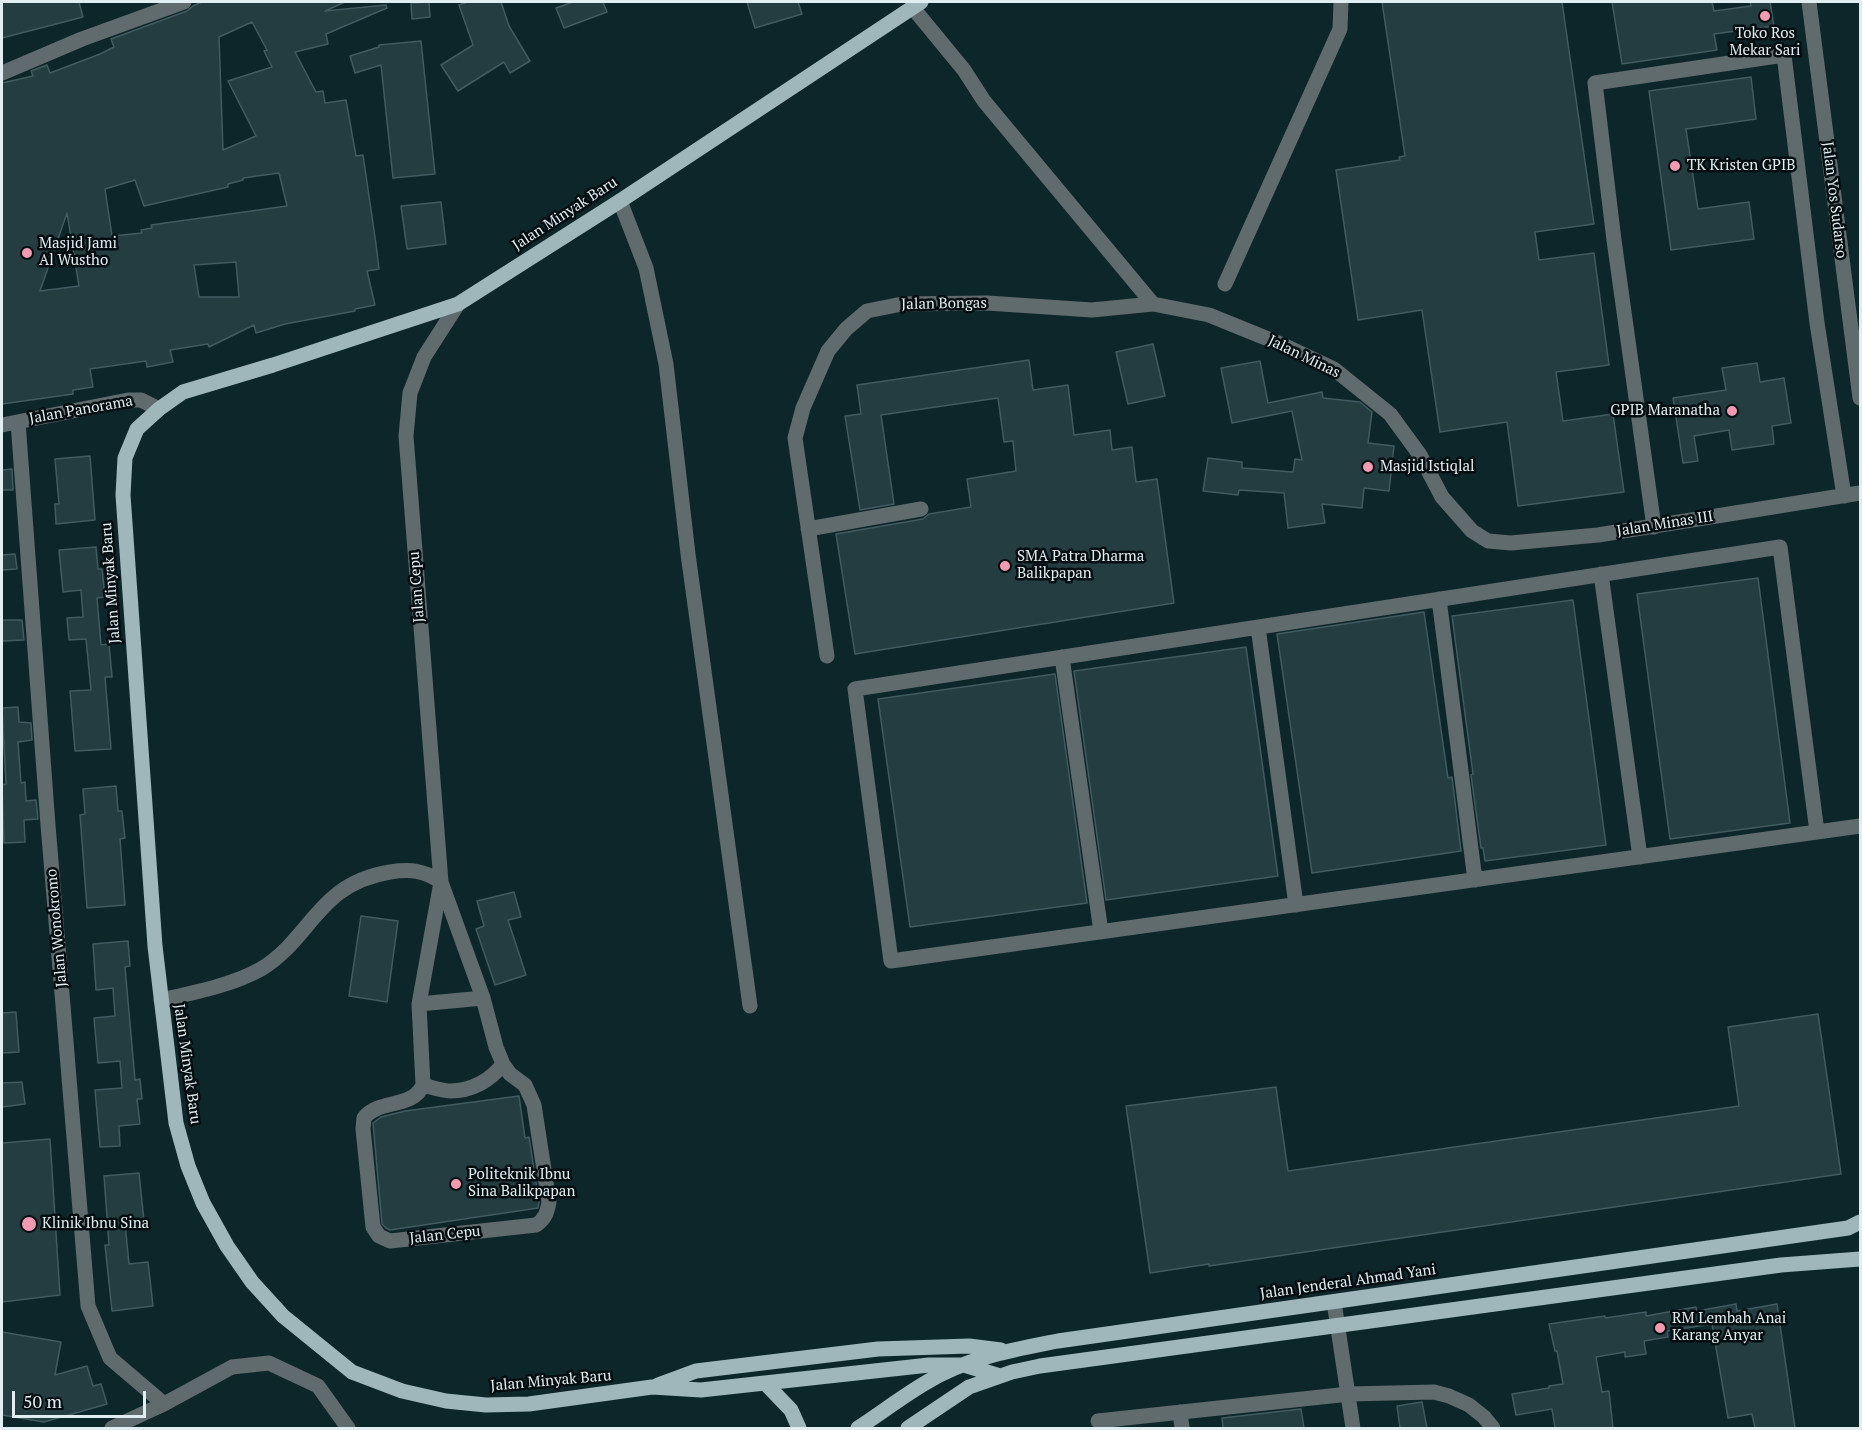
<!DOCTYPE html>
<style>
body{margin:0}
#map{position:relative;width:1862px;height:1430px;overflow:hidden;background:#0d262a;font-family:"PT Serif",serif}
canvas{display:block}
.frame{position:absolute;inset:0;border:3px solid #e0eef1;pointer-events:none}
.scale{position:absolute;left:12px;top:1391px;width:134px;height:27px;box-sizing:border-box;border:3px solid #e0eef1;border-top:0;padding-left:8px;font-size:18px;line-height:21px;white-space:nowrap;color:#e0eef1;-webkit-text-stroke:4px #040d0f;paint-order:stroke}
</style>
<div id="map">
<canvas width="1862" height="1430"></canvas>
<div class="frame"></div>
<div class="scale">50 m</div>
</div>
<script>
const context = document.querySelector('canvas').getContext('2d');
context.lineJoin = 'round';
function fillPath(path, color) { context.fillStyle = color; context.fill(path, 'evenodd'); }
function stroke(path, color, width, dash) { context.strokeStyle = color; context.lineWidth = width; context.lineCap = dash ? 'butt' : 'round'; context.setLineDash(dash || []); context.stroke(path); }
function drawText(font, color, halo, rows, align = 'center') {
  context.font = font + ' "PT Serif",serif'; context.lineWidth = 5; context.setLineDash([]); context.textBaseline = 'middle'; context.strokeStyle = halo; context.fillStyle = color; for (const [text, x, y, turn = 0] of rows) {
    context.save(); context.translate(x, y); context.rotate((+turn || 0) * Math.PI / 180); context.textAlign = isNaN(turn) ? turn : align; if (halo) context.strokeText(text, 0, 0); context.fillText(text, 0, 0); context.restore();
  }
}
const building = new Path2D(`
 M2,2H79L83,17L2,38Z
 M202,2H345L325,11L386,5L387,8L326,34L328,44L295,52L316,92L323,91L325,103L346,100L356,156L363,155L376,244L379,269L367,271L375,305L355,309V311L285,324L256,333L254,325L209,347L208,344L170,350L173,362L147,367L146,361L90,369L93,387L73,390V394L2,404V83L33,76L31,71L47,65L50,73L100,54L114,47L111,39L187,11L193,6ZM252,22L267,50L264,51L272,67L228,81L256,136L223,150L219,37ZM279,173L287,206L151,225L152,228L141,230L142,233L112,236L105,189L135,180L144,206L228,187V184L243,180V178ZM67,213L79,286L40,291ZM236,262L239,297H199L194,265Z
 M429,2L430,17L412,19L411,3Z
 M468,2H501L509,26L530,61L510,73L504,62L458,91L441,65L473,45L459,5Z
 M573,2H603L607,12L564,28L556,8Z
 M747,2H798L802,14L755,28Z
 M1382,2H1562L1594,224L1535,232L1539,260L1594,253L1609,365L1556,372L1563,421L1613,414L1624,492L1518,506L1507,422L1440,432L1422,310L1358,320L1336,170L1400,160L1399,157L1405,156Z
 M1612,2H1712L1714,11L1751,6L1750,2H1770L1774,26L1714,34L1717,50L1622,64Z
 M421,41L435,174L393,178L381,65L355,73L350,56L379,47V45Z
 M1751,77L1756,119L1686,129L1698,209L1749,202L1754,239L1671,250L1649,91Z
 M441,202L446,244L407,249L401,206Z
 M1153,344L1165,396L1128,404L1116,352Z
 M1029,360L1033,390L1068,385L1074,435L1110,430L1112,450L1132,447L1136,482L1157,479L1174,603L855,654L836,534L923,519L929,514L971,507L967,479L1016,471L1013,441L1004,442L998,398L881,415L894,504L860,510L845,416L861,414L857,385Z
 M1260,361L1268,403L1322,392L1323,398L1360,402L1372,412L1368,443L1394,446L1389,491L1364,488L1362,508L1322,504L1325,523L1288,528L1284,493L1239,490L1238,495L1203,491L1208,458L1242,462V468L1293,472L1295,459L1302,460L1292,411L1232,423L1221,368Z
 M1757,363L1760,382L1784,378L1791,423L1772,426L1774,444L1732,450L1729,430L1694,436L1698,461L1683,463L1673,398L1726,390L1722,368Z
 M90,456L95,520L56,524L55,504H59L55,459Z
 M12,469L13,490H2V470Z
 M96,547L98,569H102L105,597L97,598L101,645L109,644L112,677H105L111,749L75,751L70,691L91,690L86,639L69,640L67,618L83,617L81,590L63,592L59,550Z
 M15,554L17,569L2,570V555Z
 M1758,578L1790,823L1670,839L1637,594Z
 M1573,600L1606,845L1485,861L1483,848H1481L1471,775L1473,774L1452,616Z
 M1424,612L1448,778L1452,777L1461,851L1312,873L1277,634Z
 M2,620H22L24,640L2,641Z
 M1246,647L1278,876L1106,900L1074,671Z
 M1055,674L1087,903L910,927L878,699Z
 M18,707L19,722L31,723L32,740L18,742L21,783L25,782L26,801L36,800L38,819L24,820L25,842L4,843L2,785L6,784L2,708Z
 M116,786L118,811H122L125,838L120,839L125,905L87,908L80,815L85,814L83,789Z
 M514,892L521,917L508,920L526,975L495,985L476,929L484,926L477,901Z
 M361,916L398,921L387,1002L349,996Z
 M128,941L130,966L125,967L135,1080L140,1079L142,1099H137L140,1124L119,1126L120,1146L100,1147L95,1090L122,1088L120,1061L98,1063L94,1018L115,1016L113,988L96,990L93,944Z
 M16,1012L19,1052L2,1053V1013Z
 M1818,1014L1841,1174L1209,1266V1264L1150,1273L1126,1106L1276,1087L1288,1171L1739,1106L1728,1027Z
 M22,1082L25,1104L2,1107V1083Z
 M519,1096L525,1138L529,1137L539,1202L538,1208L390,1230L386,1228L382,1224L373,1123L381,1117L405,1111Z
 M50,1139L60,1295L2,1302V1143Z
 M139,1173L144,1221L125,1223L129,1264L148,1262L153,1306L112,1311L105,1245H109L104,1176Z
 M1736,1304L1737,1311L1777,1304L1795,1428H1755L1752,1414L1728,1418L1712,1324L1667,1331L1668,1337L1644,1341L1646,1354L1625,1357V1352L1596,1357L1602,1392L1609,1391L1613,1428H1555L1552,1409L1516,1415L1512,1394L1549,1388V1386L1563,1384L1557,1351H1555L1549,1324L1605,1316V1318L1646,1312V1316L1696,1307L1697,1311Z
 M2,1332L61,1342L55,1375L87,1366L93,1386L101,1384L107,1404L44,1422L2,1415Z
 M1422,1402L1427,1428H1400L1397,1406Z
 M1301,1409L1304,1428H1223L1222,1418Z`);
const minor = new Path2D(`
 M1809,2L1860,398
 M913,8L964,70L984,101L1153,304
 M2,73L82,39L184,2
 M620,201L646,268L666,364L688,554L750,1006
 M1225,284L1340,29L1341,2
 M18,422L48,825L88,1306L110,1358L164,1404
 M2,425L128,400H141L159,409
 M1654,527L1614,240L1595,83L1784,55L1817,323L1844,496
 M808,529L921,509
 M1601,574L1640,857
 M1439,599L1475,880
 M1258,627L1296,905
 M827,656L795,438L803,408L828,351L846,329L867,311L902,304L987,303L1092,310L1153,304L1209,315L1283,345L1334,369L1390,414L1420,455L1442,497L1472,531L1488,541L1511,543L1598,535L1860,493
 M1062,657L1101,932
 M1817,832L1780,547L855,689L891,961L1817,832L1860,826
 M441,882L419,1004L423,1085C413,1109 378,1099 364,1118L363,1129L373,1227L379,1236L390,1241L536,1225C545,1219 547,1213 549,1202L534,1105L525,1085L510,1074L503,1064L496,1047L483,998L441,882L406,436L410,393L424,357L458,304
 M161,1000C192,993 233,985 261,969C313,937 317,884 390,872C410,869 424,870 441,882
 M419,1004L483,998
 M423,1085C431,1087 442,1091 450,1091C472,1091 491,1080 503,1064
 M1334,1302L1353,1428
 M1180,1412L1182,1428
 M1098,1421L1349,1394L1434,1392L1449,1396L1469,1405L1484,1417L1493,1428
 M112,1428L164,1404L232,1367L269,1363L318,1386L348,1428`);
const major = new Path2D(`
 M921,2L620,201L458,304L273,365L183,392L159,409L137,429L125,458L123,495L155,946L176,1123L188,1166L203,1203L227,1246L252,1282L283,1316L352,1372L402,1391L446,1401L486,1405L529,1404L652,1387L701,1390L929,1365H964L1000,1376
 M766,1384L791,1410L799,1428
 M658,1385L696,1371L878,1349L969,1346L1001,1350
 M858,1428C881,1413 903,1396 927,1382C966,1358 1013,1350 1058,1341L1848,1228L1860,1222
 M908,1428L969,1387L1012,1372L1040,1366L1781,1265L1860,1259`);
const markers = [
 [1765,16,6,"#f19ab2"],
 [1675,166,6,"#f19ab2"],
 [27,253,6,"#f19ab2"],
 [1732,411,6,"#f19ab2"],
 [1368,467,6,"#f19ab2"],
 [1005,566,6,"#f19ab2"],
 [456,1184,6,"#f19ab2"],
 [29,1224,8,"#f19ab2"],
 [1660,1328,6,"#f19ab2"]
];
const poiNames = [
 ["Toko Ros",1765,34,"center"],
 ["Mekar Sari",1765,51,"center"],
 ["TK Kristen GPIB",1687,166],
 ["Masjid Jami",39,244],
 ["Al Wustho",39,261],
 ["GPIB Maranatha",1720,411,"right"],
 ["Masjid Istiqlal",1380,467],
 ["SMA Patra Dharma",1017,557],
 ["Balikpapan",1017,574],
 ["Politeknik Ibnu",468,1175],
 ["Sina Balikpapan",468,1192],
 ["Klinik Ibnu Sina",42,1224],
 ["RM Lembah Anai",1672,1319],
 ["Karang Anyar",1672,1336]
];
const streetNames = [
 ["Jalan Yos Sudarso",1834,200,83],
 ["Jalan Minyak Baru",565,214,-33],
 ["Jalan Bongas",944,304,-1],
 ["Jalan Minas",1304,357,26],
 ["Jalan Panorama",81,410,-10],
 ["Jalan Minas III",1665,524,-9],
 ["Jalan Minyak Baru",111,583,-94],
 ["Jalan Cepu",417,587,-94],
 ["Jalan Wonokromo",57,928,-95],
 ["Jalan Minyak Baru",187,1064,82],
 ["Jalan Cepu",445,1235,-6],
 ["Jalan Jenderal Ahmad Yani",1348,1282,-8],
 ["Jalan Minyak Baru",551,1381,-5]
];
fillPath(building, '#243d41');
stroke(building, '#425b60', 1.5);
stroke(minor, '#606b6d', 15);
stroke(major, '#9fb6bb', 15);
for (const [x, y, r, color] of markers) { const dot = new Path2D(); dot.arc(x, y, r, 0, 2 * Math.PI); context.fillStyle = color; context.fill(dot); stroke(dot, '#040d0f', 2); }
drawText('15px', '#e0eef1', '#040d0f', poiNames, 'left');
drawText('15px', '#e0eef1', '#040d0f', streetNames);
</script>
